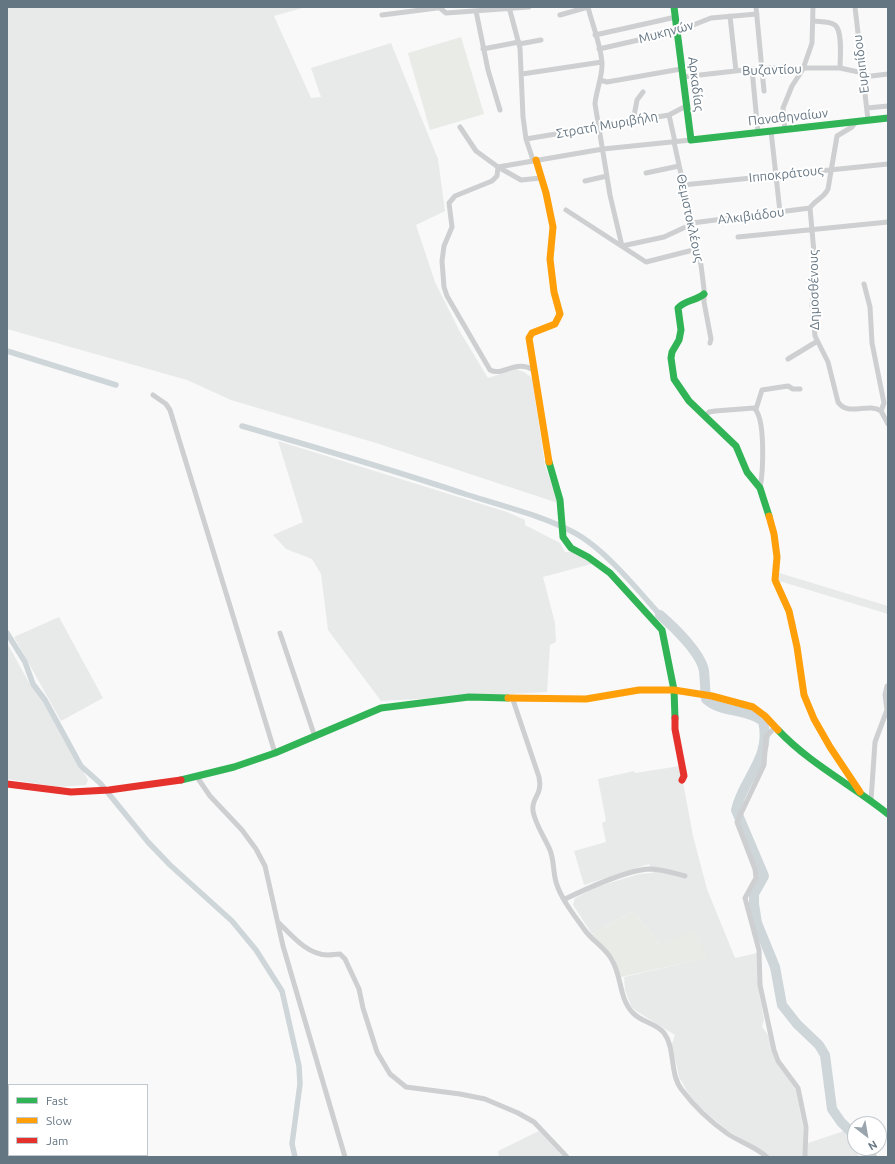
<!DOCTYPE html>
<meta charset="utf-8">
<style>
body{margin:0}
#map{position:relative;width:895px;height:1164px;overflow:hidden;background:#f9f9f9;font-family:Ubuntu,sans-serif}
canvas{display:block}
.frame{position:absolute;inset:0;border:8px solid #657683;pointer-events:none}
.legend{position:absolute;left:8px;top:1084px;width:140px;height:72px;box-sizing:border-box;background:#fff;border:1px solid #c1c8cd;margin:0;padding:5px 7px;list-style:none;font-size:12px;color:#657683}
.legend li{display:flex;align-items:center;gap:8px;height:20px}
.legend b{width:20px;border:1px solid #c1c8cd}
.north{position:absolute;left:847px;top:1116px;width:40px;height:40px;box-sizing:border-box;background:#fff;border:1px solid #c1c8cd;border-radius:50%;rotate:149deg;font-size:11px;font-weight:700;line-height:16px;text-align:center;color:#657683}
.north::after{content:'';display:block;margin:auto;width:14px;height:18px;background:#99a4ac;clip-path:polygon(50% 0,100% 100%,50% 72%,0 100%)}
</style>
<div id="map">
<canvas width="895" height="1164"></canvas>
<div class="frame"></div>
<ul class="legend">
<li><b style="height:5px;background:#30b455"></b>Fast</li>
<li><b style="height:5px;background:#ff9f0a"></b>Slow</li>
<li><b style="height:5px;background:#e5322d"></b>Jam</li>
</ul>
<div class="north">N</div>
</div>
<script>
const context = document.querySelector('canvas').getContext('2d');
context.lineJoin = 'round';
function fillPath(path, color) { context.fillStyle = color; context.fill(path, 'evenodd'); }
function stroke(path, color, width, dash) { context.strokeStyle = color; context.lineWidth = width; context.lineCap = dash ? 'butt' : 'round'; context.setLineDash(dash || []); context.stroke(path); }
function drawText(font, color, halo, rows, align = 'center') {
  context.font = font + ' Ubuntu,sans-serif'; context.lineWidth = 4; context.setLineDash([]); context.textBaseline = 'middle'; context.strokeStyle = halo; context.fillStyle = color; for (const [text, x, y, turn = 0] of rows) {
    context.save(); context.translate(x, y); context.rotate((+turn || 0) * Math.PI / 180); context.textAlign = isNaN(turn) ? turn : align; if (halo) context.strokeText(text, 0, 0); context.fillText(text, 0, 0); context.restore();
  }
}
const built = new Path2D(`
 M7,7H306L274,16L311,98L321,97L311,68L391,43L438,159L445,211L416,225L435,282L459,330L488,378L516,369L524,372L532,378L545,465L558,503L376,443L231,400L187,380L7,329Z
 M278,441L507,512L525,520V525L560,543L565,552H574L595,563L543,577L555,623L556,642L550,645L547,692L381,701L328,630L321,574L312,559L286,549L273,535L303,522Z
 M776,572L888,606V614L776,580Z
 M59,617L103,698L61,721L14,637Z
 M7,643L31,686L35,688L44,700L88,780L86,785L58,787L7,779Z
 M680,766L693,836L707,889L735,958L757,953L758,985L764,1020L762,1027L768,1035L775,1060L796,1090L803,1128V1157H771L727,1130L703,1110L690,1096L679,1077L672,1044L675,1035L636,1011L631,1006L625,990L624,977L707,958L660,944L633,911L592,934L573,905L575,898L596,887L639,874L653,873L649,864L584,885L574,851L606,842L602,823L606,821L598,779L634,771L635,773Z
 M539,1131L563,1157H499L498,1151Z
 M844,1131L854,1144L859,1157H807L808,1143Z`);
const green = new Path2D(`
 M461,37L484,114L430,130L408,53Z
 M633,911L660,944L695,930L708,958L621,977L614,957L592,934Z`);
const canal = new Path2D(`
 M7,351L116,385
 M242,426C318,448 393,470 468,495C503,506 540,515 573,532C604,548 637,589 660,615
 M7,633L25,662L33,684L45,700L81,766L100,783L148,842L170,865L232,921L256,950L282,991L299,1066L300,1084L292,1144L295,1157`);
const river = new Path2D(`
 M660,615C674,627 701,653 704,671C705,681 705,690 706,699C721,713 746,708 763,721C772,758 743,778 736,810L764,876L754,894V904L757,923L775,967L782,1005L797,1024L819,1045L825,1055L832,1109L841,1122L855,1136
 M866,1148L872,1157`);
const street = new Path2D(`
 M509,7L520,48L523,117L526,139L533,160
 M756,7L764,91
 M855,7L868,120
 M476,11L488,70L500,110
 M382,15L437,8H440L446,13L529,7
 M560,15L588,7C592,24 602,48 602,65C602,78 596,91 595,104L610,195L622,246L664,237L692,224
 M730,16L736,71
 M813,21C820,22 829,21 835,25C843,32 840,58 840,68
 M595,35L676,17
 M519,44L541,40
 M483,49L519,42
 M599,49L678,31L711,18L757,14
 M752,69L758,133
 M522,74L602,62
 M682,77L762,68H840L863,73
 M863,77L888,74
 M600,80L607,82L681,69
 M867,108L888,106
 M669,115L675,142
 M633,121L637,100L643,92
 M856,122L852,127L837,136L828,189C824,198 815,200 810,208L816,275L812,304L815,336L828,362L838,402C848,417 868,402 881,411
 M460,127L476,151L498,167L521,180L541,178
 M785,130L783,108L792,86L803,69L812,43L813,7
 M771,131L780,212
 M526,139L669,115L686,106
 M674,142L701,265L704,289V302L711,339L710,343
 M646,173L679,166
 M585,181L607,176
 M683,185L888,164
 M566,210L646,262L697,249
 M692,223L810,208
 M738,237L888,222
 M864,284L870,307L872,343L884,403L881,411
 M788,359L816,342
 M535,371C515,358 504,377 490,370L447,296L444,287L442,261L444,246L452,227L449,203L455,196L492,181L497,176L498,167L603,149L691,140
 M153,395L166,404L170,410L275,753
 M756,409L762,390L788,386L793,389H800
 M881,411L888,424
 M705,416L709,412L715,411L754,408C766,418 763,473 760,488
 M280,633L315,737
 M512,697L539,777C543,796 531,797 533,811C535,824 545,838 550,850C554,860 553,871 556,882C561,899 574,915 584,929C592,941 605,947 612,960C622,977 619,999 633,1013C641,1022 656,1023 664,1033C676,1049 669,1074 682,1090C694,1106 711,1122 728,1134C740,1142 756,1147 767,1157
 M775,727L766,737L764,765L737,822L755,869L756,878L745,898L759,950L760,985L774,1050L778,1061L798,1088L806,1127L805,1157
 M197,777L210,796L242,830L256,849L265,866L283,946L345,1157
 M871,800L875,742L887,710L885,695L887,686
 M565,899C586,889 626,870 649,869C662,869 673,873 685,876
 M279,923C292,936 308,955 328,955C332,955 336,954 340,954L345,959L359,989L363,1008L377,1052L390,1074L406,1087L460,1094L485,1099L518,1113L534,1122L567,1157`);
const fast = new Path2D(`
 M674,7L691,140L888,118
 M704,294C696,301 685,300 678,308L681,330L679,340L672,352L671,358L674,379L689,401L736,446L747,472L760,488L769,516
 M549,462L560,500L563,537L571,548L588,557L610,573L662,630L674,690L675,718
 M778,730C810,764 852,785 888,814
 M181,780L234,767L275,753L381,708L469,697L508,698`);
const slow = new Path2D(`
 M536,160L546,193L553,227L550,259L554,292L560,314L555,324L532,333L529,338L549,462
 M769,516L774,534L777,557L775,580L789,611L797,647L804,695L814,719L830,747L860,792
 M508,698L586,699L639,690H674L712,696L753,707L765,716L778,730`);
const jam = new Path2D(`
 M675,718V729L684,776L682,780
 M7,784L71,792L109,790L181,780`);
const streetNames = [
 ["Μυκηνών",666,32,-15],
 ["Ευριπίδου",861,64,-97],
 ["Βυζαντίου",772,70,-2],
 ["Αρκαδίας",696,84,83],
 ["Παναθηναίων",788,117,-6],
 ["Στρατή Μυριβήλη",607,125,-10],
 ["Ιπποκράτους",786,174,-6],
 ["Αλκιβιάδου",751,216,-7],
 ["Θεμιστοκλέους",690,218,78],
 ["Δημοσθένους",814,290,-91]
];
fillPath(built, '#e8e9e9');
fillPath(green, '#e8ebe6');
stroke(canal, '#ced6d9', 5.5);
stroke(river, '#ced6d9', 10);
stroke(street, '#cecfd0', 5);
stroke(fast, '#30b455', 7);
stroke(slow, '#ff9f0a', 7);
stroke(jam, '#e5322d', 7);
drawText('13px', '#657683', '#fff', streetNames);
</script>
